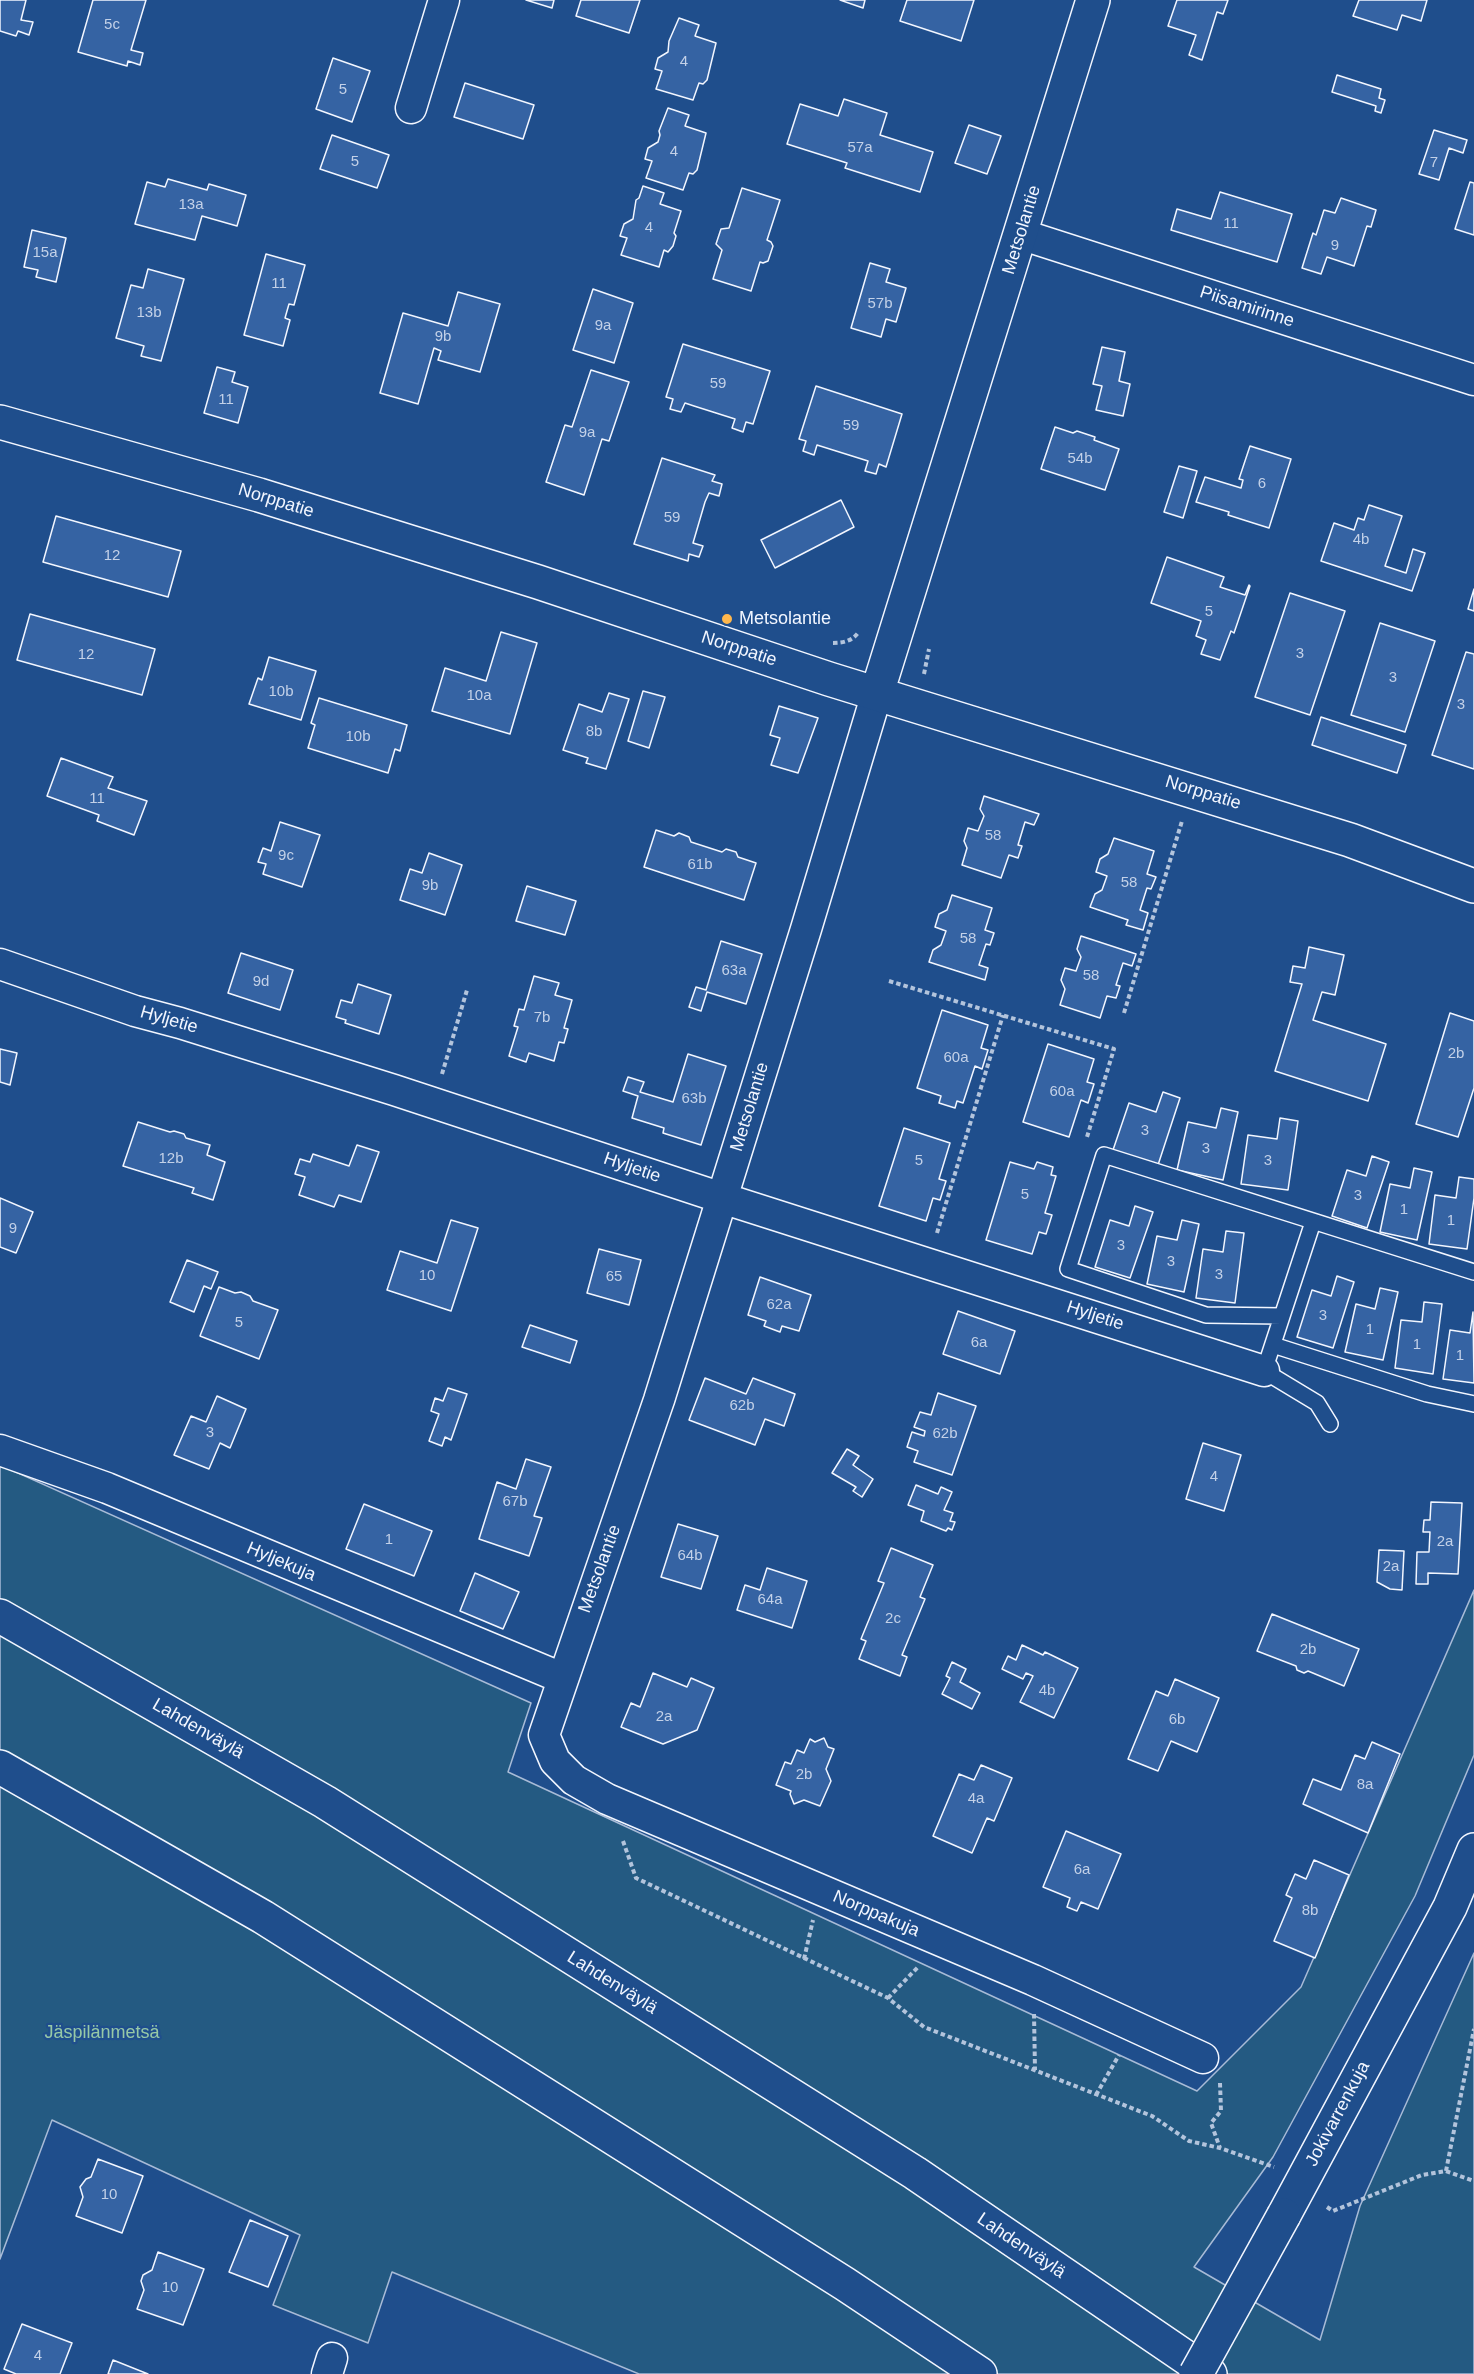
<!DOCTYPE html>
<meta charset="utf-8">
<style>
body{margin:0}
canvas{display:block;background:#1f4e8c}
</style>
<canvas width="1474" height="2374"></canvas>
<script>
const context = document.querySelector('canvas').getContext('2d');
context.lineJoin = 'round';
function fillPath(path, color) { context.fillStyle = color; context.fill(path, 'evenodd'); }
function stroke(path, color, width, dash) { context.strokeStyle = color; context.lineWidth = width; context.lineCap = dash ? 'butt' : 'round'; context.setLineDash(dash || []); context.stroke(path); }
function drawText(font, color, halo, rows, align = 'center') {
  context.font = font + ' Helvetica,sans-serif'; context.lineWidth = 4.5; context.setLineDash([]); context.textBaseline = 'middle'; context.strokeStyle = halo; context.fillStyle = color; for (const [text, x, y, turn = 0] of rows) {
    context.save(); context.translate(x, y); context.rotate((+turn || 0) * Math.PI / 180); context.textAlign = isNaN(turn) ? turn : align; if (halo) context.strokeText(text, 0, 0); context.fillText(text, 0, 0); context.restore();
  }
}
const green = new Path2D(`
 M0,1465L531,1703L508,1772L1197,2091L1301,1987L1474,1590V1755L1415,1896L1273,2157L1194,2267L1320,2340L1360,2206L1474,1953V2374H639L392,2272L368,2343L273,2305L300,2235L52,2120L0,2259Z`);
const building = new Path2D(`
 M0,0H26L21,20L33,22L29,35L18,31L16,36L0,31Z
 M93,0H146L131,50L143,53L140,65L128,61L127,66L78,52Z
 M526,0H554L552,8Z
 M581,0H640L629,33L576,16Z
 M840,0H865L863,8Z
 M907,0H974L961,41L900,21Z
 M1177,0H1228L1223,14L1217,12L1202,60L1189,55L1196,35L1168,26Z
 M1359,0H1427L1421,21L1402,15L1397,30L1353,16Z
 M679,18L699,25L695,36L716,43L707,80L703,84L699,83L693,100L656,89L662,71L655,69L658,58L668,52L669,41Z
 M333,58L370,71L352,122L316,109Z
 M1337,75L1381,89L1379,98L1385,100L1381,113L1375,111L1376,106L1332,92Z
 M465,83L534,105L523,139L454,117Z
 M844,99L887,113L880,135L933,152L920,192L845,168L847,163L787,144L800,104L838,116Z
 M668,108L689,115L685,126L706,133L697,170L693,174L689,173L683,190L646,178L652,161L645,159L648,148L658,142L660,135L659,131Z
 M969,125L1001,136L987,174L955,163Z
 M1434,130L1467,140L1463,153L1449,148L1439,180L1419,174Z
 M332,135L389,155L377,188L320,169Z
 M168,179L207,190L209,184L246,195L237,226L202,216L195,240L135,224L147,182L165,187Z
 M1470,182L1474,183V235L1455,229Z
 M643,186L664,193L660,204L681,211L674,233L676,236L673,246L668,252L664,250L659,267L621,255L627,238L620,236L624,224L633,219L636,200L639,198Z
 M742,188L780,200L767,240L771,242L773,246L768,261L763,263L760,262L751,291L713,279L722,250L716,244L721,229L729,228Z
 M1220,192L1292,214L1277,262L1171,230L1177,209L1211,219Z
 M1341,198L1376,210L1371,227L1367,226L1354,266L1327,257L1321,274L1302,268L1313,233L1316,235L1324,210L1335,213Z
 M32,230L66,238L56,282L36,277L38,270L24,267Z
 M266,254L305,265L294,305L289,304L285,318L290,320L283,346L244,335Z
 M870,263L890,269L886,282L906,288L896,322L886,319L881,337L851,328Z
 M148,269L184,279L161,361L141,356L144,346L116,338L131,285L143,288Z
 M593,289L633,303L614,363L573,350Z
 M458,292L500,304L480,372L438,360L441,351L434,348L418,404L380,393L403,313L448,326Z
 M683,344L770,371L753,424L746,422L743,432L732,428L735,419L694,406L685,403L681,412L670,409L673,399L666,397Z
 M1102,347L1125,352L1119,381L1130,384L1123,416L1096,410L1102,386L1093,384Z
 M217,367L235,372L232,382L248,387L238,423L204,413Z
 M591,370L629,382L609,441L602,439L584,495L546,482L565,425L572,427Z
 M816,386L902,414L886,467L879,464L876,474L865,471L868,461L817,445L814,455L803,451L806,441L799,439Z
 M1055,427L1073,433L1077,431L1095,437L1094,440L1119,449L1105,490L1041,469Z
 M1250,446L1291,459L1269,528L1228,515L1229,512L1196,502L1205,477L1241,488L1243,480L1239,479Z
 M662,458L715,475L712,481L722,484L719,496L709,493L705,502L693,543L703,546L699,557L689,554L688,561L634,544Z
 M1179,466L1197,471L1183,518L1164,512Z
 M841,500L854,527L775,568L761,540Z
 M1369,505L1402,516L1385,566L1406,573L1413,549L1425,553L1412,591L1321,561L1334,523L1354,530L1358,518L1364,520Z
 M56,516L181,551L168,597L43,562Z
 M1167,557L1224,577L1220,587L1245,595L1249,585L1250,586L1234,633L1231,631L1220,660L1201,654L1206,640L1196,636L1201,621L1151,603Z
 M1474,589V611L1468,609Z
 M1290,593L1345,611L1310,715L1255,697Z
 M30,614L155,649L142,695L17,660Z
 M1380,623L1435,641L1405,732L1351,715Z
 M501,632L537,643L510,734L432,711L445,668L486,681Z
 M1466,652L1474,654V769L1432,755Z
 M269,657L316,671L301,720L249,704L258,678L262,680Z
 M643,691L665,697L649,748L628,741Z
 M609,693L629,699L606,769L586,763L588,758L563,750L579,704L602,712Z
 M319,698L407,725L400,751L395,749L388,773L308,748L315,725L311,723Z
 M779,706L818,718L798,773L771,765L780,738L770,735Z
 M1321,717L1406,745L1397,773L1312,745Z
 M61,758L113,777L108,788L147,801L134,835L97,821L99,815L47,796Z
 M984,796L1039,814L1034,825L1025,822L1018,845L1022,846L1018,858L1009,855L1001,878L962,865L967,848L964,841L968,828L978,831L984,816L980,809Z
 M280,822L320,835L302,887L263,874L266,864L258,862L263,848L271,851Z
 M656,830L674,836L679,833L689,837L691,842L722,852L726,849L736,852L738,857L756,863L744,900L644,867Z
 M1114,838L1154,851L1147,874L1156,877L1151,889L1147,888L1140,910L1148,913L1143,930L1126,925L1128,920L1090,907L1095,894L1102,890L1107,876L1096,872L1100,859L1108,854Z
 M429,853L462,865L445,915L400,900L410,869L422,873Z
 M527,886L576,901L565,935L516,921Z
 M952,895L992,908L985,930L994,933L990,945L986,944L979,965L988,968L985,980L929,962L933,950L941,945L946,931L935,927L939,914L947,910Z
 M1081,936L1136,954L1132,966L1123,963L1116,985L1120,986L1116,998L1107,996L1100,1018L1060,1005L1065,989L1061,980L1065,968L1076,971L1081,957L1077,949Z
 M721,941L762,954L746,1004L707,992L701,1011L689,1007L696,987L706,990Z
 M1309,947L1344,955L1335,995L1322,992L1313,1020L1386,1044L1368,1101L1275,1071L1302,984L1290,982L1293,966L1305,968Z
 M241,953L293,970L280,1010L228,993Z
 M534,976L559,983L555,995L572,1000L564,1028L568,1029L564,1043L559,1042L554,1061L529,1053L526,1062L509,1056L518,1027L514,1026L519,1009L524,1010Z
 M358,984L391,995L379,1034L345,1023L346,1020L336,1017L341,1000L352,1003Z
 M942,1010L988,1025L981,1048L988,1050L982,1069L975,1066L963,1103L957,1101L955,1108L939,1103L941,1096L917,1088Z
 M1450,1013L1474,1021V1088L1458,1137L1416,1124Z
 M1048,1044L1094,1059L1087,1082L1094,1084L1088,1103L1081,1100L1069,1137L1023,1122Z
 M0,1049L17,1053L10,1085L0,1082Z
 M688,1054L726,1066L701,1145L663,1133L664,1128L632,1118L638,1096L623,1091L628,1077L644,1082L640,1092L673,1102Z
 M1163,1092L1180,1098L1158,1165L1113,1150L1129,1103L1156,1112Z
 M1221,1108L1238,1112L1223,1180L1177,1170L1188,1122L1216,1128Z
 M1280,1118L1298,1121L1288,1190L1241,1184L1248,1135L1277,1139Z
 M138,1122L170,1132L174,1131L184,1134L186,1138L210,1145L207,1155L225,1162L213,1200L192,1193L194,1188L123,1166Z
 M904,1128L950,1143L939,1179L946,1181L940,1200L933,1198L926,1221L879,1206Z
 M357,1145L379,1152L361,1202L339,1195L334,1207L299,1195L305,1177L295,1174L300,1159L310,1162L313,1154L349,1166Z
 M1372,1156L1389,1162L1367,1228L1332,1216L1347,1170L1366,1176Z
 M1010,1162L1034,1169L1037,1162L1053,1167L1051,1175L1056,1176L1045,1213L1052,1215L1046,1234L1039,1232L1032,1254L986,1240Z
 M1414,1168L1432,1172L1417,1240L1380,1232L1390,1184L1410,1188Z
 M1459,1177L1474,1179V1198L1467,1249L1429,1244L1435,1195L1456,1198Z
 M0,1198L33,1212L16,1253L0,1247Z
 M1135,1206L1153,1212L1130,1278L1095,1267L1110,1220L1129,1226Z
 M451,1220L478,1228L451,1311L387,1290L400,1251L437,1263Z
 M1182,1220L1199,1224L1184,1292L1147,1284L1157,1236L1177,1240Z
 M1226,1231L1244,1233L1235,1303L1196,1298L1203,1249L1223,1252Z
 M599,1249L641,1260L629,1305L587,1293Z
 M187,1260L218,1272L211,1289L204,1286L194,1312L170,1302Z
 M1337,1276L1354,1282L1333,1348L1297,1337L1312,1290L1331,1296Z
 M760,1277L811,1295L799,1331L782,1326L780,1332L764,1326L766,1321L748,1315Z
 M219,1287L235,1293L241,1292L250,1296L253,1301L278,1310L259,1359L200,1336Z
 M1380,1288L1398,1292L1383,1360L1345,1352L1356,1304L1375,1309Z
 M1424,1302L1442,1304L1433,1374L1395,1368L1401,1320L1422,1322Z
 M958,1311L1015,1331L1000,1374L943,1354Z
 M1473,1312L1474,1383L1443,1379L1450,1330L1470,1333Z
 M530,1325L577,1341L570,1363L522,1347Z
 M705,1378L746,1394L753,1378L795,1394L784,1426L765,1419L755,1445L689,1420Z
 M448,1388L467,1394L451,1440L445,1437L442,1446L429,1441L439,1414L431,1411L435,1398L443,1401Z
 M938,1393L976,1406L952,1475L914,1462L918,1451L907,1447L912,1432L924,1436L925,1431L914,1427L920,1412L931,1415Z
 M217,1396L246,1409L230,1448L220,1443L209,1469L174,1455L191,1416L206,1422Z
 M1203,1443L1241,1455L1224,1511L1186,1499Z
 M847,1449L859,1456L853,1465L873,1479L862,1497L853,1491L856,1487L832,1473Z
 M526,1459L551,1467L534,1516L542,1518L529,1556L479,1539L497,1482L516,1489Z
 M916,1485L938,1494L941,1487L952,1492L944,1510L953,1513L950,1521L955,1522L952,1530L948,1528L946,1531L921,1521L924,1511L908,1505Z
 M1431,1502L1462,1503L1458,1574L1428,1573V1584H1416L1417,1552H1429L1430,1532H1423L1424,1520H1430Z
 M364,1504L432,1531L414,1576L346,1549Z
 M678,1524L718,1536L701,1589L661,1577Z
 M891,1548L933,1565L920,1597L925,1599L902,1655L907,1657L900,1676L859,1659L866,1641L861,1639L884,1583L878,1581Z
 M1379,1550L1404,1551L1402,1590L1390,1589L1377,1582Z
 M767,1568L807,1581L792,1628L737,1610L745,1585L760,1590Z
 M475,1573L519,1592L503,1629L460,1611Z
 M1272,1614L1359,1649L1344,1686L1308,1671L1304,1673L1297,1670L1296,1666L1257,1651Z
 M1022,1645L1043,1655L1045,1652L1078,1668L1054,1718L1020,1702L1033,1676L1026,1673L1023,1679L1002,1669L1008,1656L1016,1660Z
 M952,1662L966,1669L960,1682L980,1693L972,1709L942,1694L950,1678L946,1676Z
 M653,1673L687,1687L691,1678L714,1688L697,1730L663,1744L621,1727L631,1703L640,1707Z
 M1175,1679L1219,1698L1197,1752L1171,1741L1158,1771L1128,1759L1156,1691L1168,1696Z
 M824,1738L828,1747L834,1749L826,1769L831,1781L820,1806L804,1800L794,1804L790,1794L791,1791L776,1785L785,1762L791,1764L797,1750L804,1753L810,1739L815,1742Z
 M1372,1742L1400,1754L1368,1833L1303,1804L1313,1779L1341,1790L1355,1755L1365,1759Z
 M981,1765L1012,1778L994,1821L987,1818L972,1853L933,1836L959,1774L974,1780Z
 M1066,1831L1121,1854L1098,1909L1081,1902L1077,1911L1067,1907L1070,1898L1043,1887Z
 M1314,1860L1349,1875L1315,1958L1274,1941L1292,1898L1286,1895L1295,1874L1306,1879Z
 M98,2159L143,2176L122,2233L76,2216L83,2197L80,2187L86,2179L91,2177Z
 M250,2220L288,2236L268,2287L229,2272Z
 M158,2252L204,2269L183,2325L137,2309L144,2290L141,2281L143,2275L152,2270Z
 M22,2324L72,2343L60,2374H16L4,2369Z
 M113,2360L148,2374H108Z`);
const path = new Path2D(`
 M833,643C843,643 852,641 858,633
 M924,674L929,649
 M889,981L1114,1049L1087,1137
 M1124,1013L1182,821
 M442,1074L467,990
 M937,1233L1003,1015
 M623,1841L636,1878L888,1998L924,2027L1152,2116L1189,2141L1220,2148L1274,2167
 M804,1959L813,1920
 M888,1998L919,1966
 M1034,2014L1035,2070
 M1220,2083L1221,2111L1211,2123L1220,2148
 M1096,2095L1119,2055
 M1446,2171L1474,2029
 M1446,2171L1474,2181
 M1327,2207L1333,2211L1422,2175L1446,2171`);
const lane = new Path2D(`
 M1313,1222L1264,1371L1317,1403L1330,1424
 M1282,1316L1206,1315L1068,1269L1104,1155L1474,1272
 M1273,1345L1427,1394L1474,1404`);
const street = new Path2D(`
 M411,108L444,0
 M1020,234L1474,380
 M877,693L806,929L659,1400L544,1735L555,1761L574,1780L607,1799L1033,1980L1203,2058
 M0,964L135,1011L180,1023L394,1090L722,1198L1264,1371
 M0,1450L107,1488L562,1678
 M327,2374L332,2358`);
const secondary = new Path2D(`
 M0,422L259,495L538,582L829,679L1350,840L1474,886
 M877,693L1093,0
 M1284,2215L1450,1907L1474,1850`);
const highway = new Path2D(`
 M0,1616L325,1802L915,2173L1210,2374
 M0,1767L263,1917L845,2284L980,2374`);
const secondaryBridge = new Path2D(`
 M1196,2374L1284,2215`);
const markers = [
 [727,619,6,"#ffb74d"]
];
const numberNames = [
 ["5c",112,25],
 ["4",684,62],
 ["5",343,90],
 ["57a",860,148],
 ["4",674,152],
 ["5",355,162],
 ["7",1434,163],
 ["13a",191,205],
 ["11",1231,224],
 ["4",649,228],
 ["9",1335,246],
 ["15a",45,253],
 ["11",279,284],
 ["57b",880,304],
 ["13b",149,313],
 ["9a",603,326],
 ["9b",443,337],
 ["59",718,384],
 ["11",226,400],
 ["59",851,426],
 ["9a",587,433],
 ["54b",1080,459],
 ["6",1262,484],
 ["59",672,518],
 ["4b",1361,540],
 ["12",112,556],
 ["5",1209,612],
 ["3",1300,654],
 ["12",86,655],
 ["3",1393,678],
 ["10b",281,692],
 ["10a",479,696],
 ["3",1461,705],
 ["8b",594,732],
 ["10b",358,737],
 ["11",97,799],
 ["58",993,836],
 ["9c",286,856],
 ["61b",700,865],
 ["58",1129,883],
 ["9b",430,886],
 ["58",968,939],
 ["63a",734,971],
 ["58",1091,976],
 ["9d",261,982],
 ["7b",542,1018],
 ["2b",1456,1054],
 ["60a",956,1058],
 ["60a",1062,1092],
 ["63b",694,1099],
 ["3",1145,1131],
 ["3",1206,1149],
 ["12b",171,1159],
 ["5",919,1161],
 ["3",1268,1161],
 ["5",1025,1195],
 ["3",1358,1196],
 ["1",1404,1210],
 ["1",1451,1221],
 ["9",13,1229],
 ["3",1121,1246],
 ["3",1171,1262],
 ["3",1219,1275],
 ["10",427,1276],
 ["65",614,1277],
 ["62a",779,1305],
 ["3",1323,1316],
 ["5",239,1323],
 ["1",1370,1330],
 ["6a",979,1343],
 ["1",1417,1345],
 ["1",1460,1356],
 ["62b",742,1406],
 ["3",210,1433],
 ["62b",945,1434],
 ["4",1214,1477],
 ["67b",515,1502],
 ["1",389,1540],
 ["2a",1445,1542],
 ["64b",690,1556],
 ["2a",1391,1567],
 ["64a",770,1600],
 ["2c",893,1619],
 ["2b",1308,1650],
 ["4b",1047,1691],
 ["2a",664,1717],
 ["6b",1177,1720],
 ["2b",804,1775],
 ["8a",1365,1785],
 ["4a",976,1799],
 ["6a",1082,1870],
 ["8b",1310,1911],
 ["10",109,2195],
 ["10",170,2288],
 ["4",38,2356]
];
const streetNames = [
 ["Metsolantie",1022,230,-73],
 ["Piisamirinne",1247,307,18],
 ["Norppatie",276,501,17],
 ["Norppatie",739,649,18],
 ["Norppatie",1203,793,17],
 ["Hyljetie",169,1020,16],
 ["Metsolantie",750,1107,-73],
 ["Hyljetie",632,1168,19],
 ["Hyljetie",1095,1316,18],
 ["Hyljekuja",281,1562,23],
 ["Metsolantie",600,1569,-70],
 ["Lahdenväylä",198,1729,30],
 ["Norppakuja",876,1914,23],
 ["Lahdenväylä",612,1983,32],
 ["Jokivarrenkuja",1338,2114,-62],
 ["Lahdenväylä",1021,2246,34]
];
const poiNames = [
 ["Metsolantie",739,619]
];
const parkNames = [
 ["Jäspilänmetsä",102,2033]
];
fillPath(green, '#245a82');
stroke(green, '#a8bbd7', 1.5);
fillPath(building, '#3563a3');
stroke(building, '#f2f6ff', 1.5);
stroke(lane, '#f2f6ff', 18);
stroke(street, '#f2f6ff', 33);
stroke(secondary, '#f2f6ff', 36);
stroke(highway, '#f2f6ff', 36);
stroke(path, '#b3c4dc', 4, [4.5, 3]);
stroke(lane, '#1f4e8c', 15);
stroke(street, '#1f4e8c', 30);
stroke(secondary, '#1f4e8c', 33);
stroke(highway, '#1f4e8c', 33);
stroke(secondaryBridge, '#f2f6ff', 36, []);
stroke(secondaryBridge, '#1f4e8c', 33);
for (const [x, y, r, color] of markers) { const dot = new Path2D(); dot.arc(x, y, r, 0, 2 * Math.PI); context.fillStyle = color; context.fill(dot); stroke(dot, '#1f4e8c', 2); }
drawText('15px', '#c3d1e8', null, numberNames);
drawText('18px', '#f2f6ff', '#1f4e8c', streetNames);
drawText('18px', '#f2f6ff', '#1f4e8c', poiNames, 'left');
drawText('18px', '#97c8a6', '#1f4e8c', parkNames);
</script>
